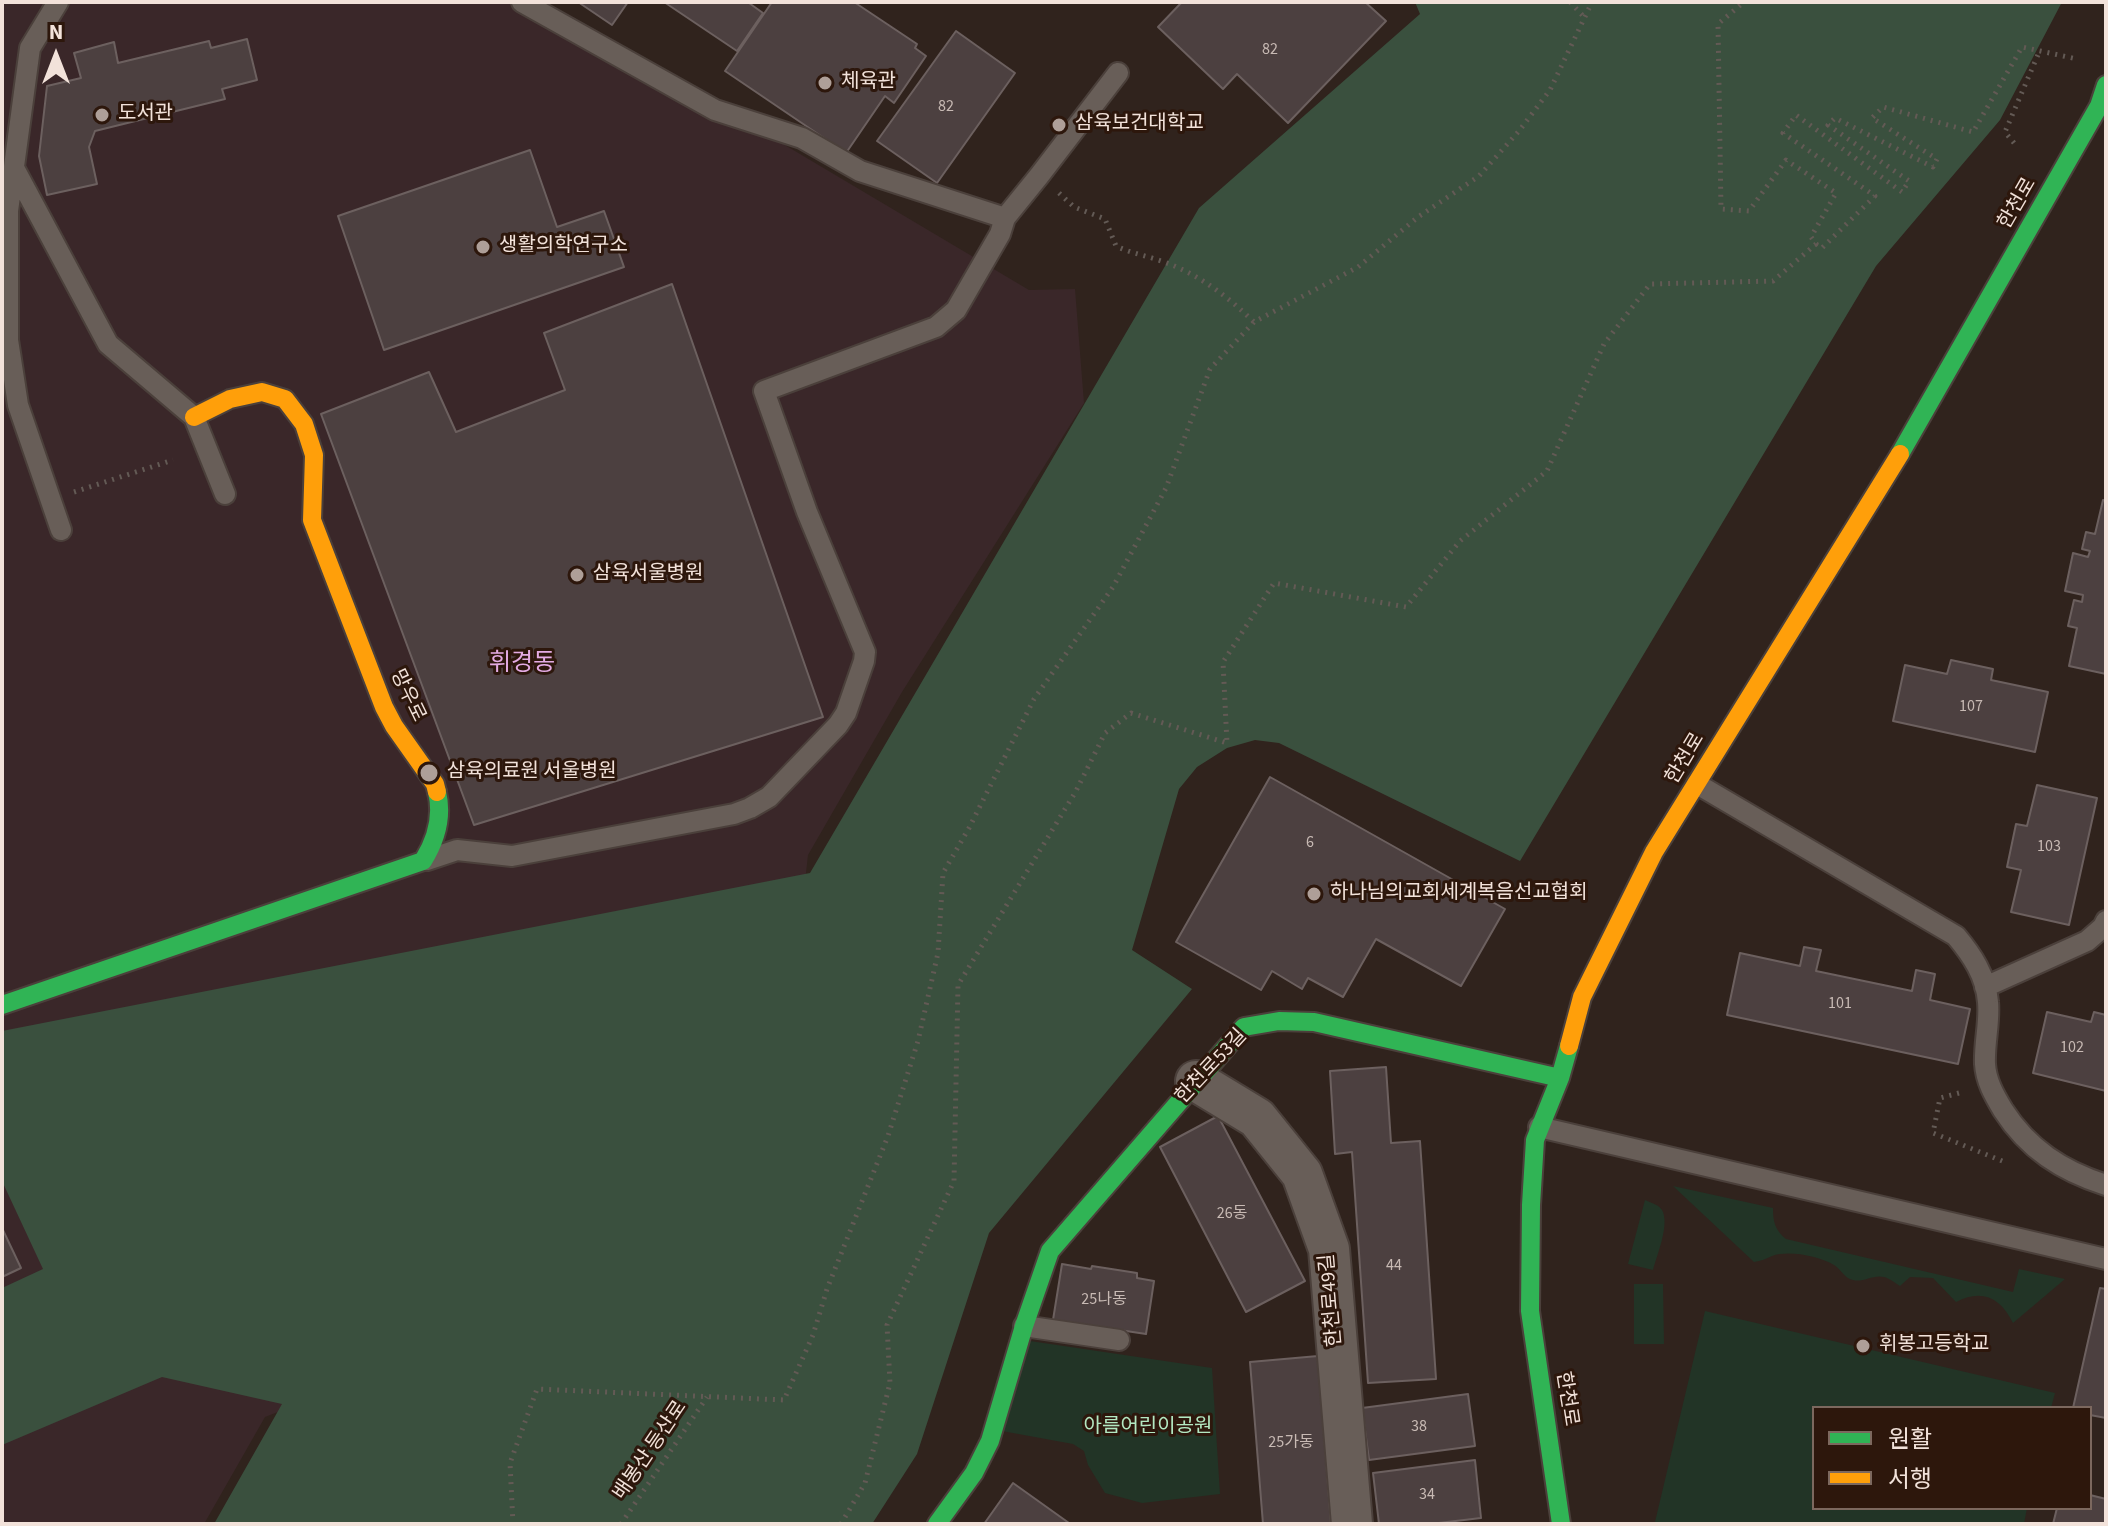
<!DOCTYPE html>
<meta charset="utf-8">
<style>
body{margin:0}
#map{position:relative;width:2108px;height:1526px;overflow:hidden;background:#30231d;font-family:"Source Sans 3","Noto Sans KR",sans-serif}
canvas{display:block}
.frame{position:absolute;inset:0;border:4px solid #f2e2da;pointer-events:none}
.legend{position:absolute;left:1812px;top:1406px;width:280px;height:104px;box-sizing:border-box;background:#2d170c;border:2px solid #7c685e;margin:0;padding:10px 14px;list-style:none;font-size:24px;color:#f2e2da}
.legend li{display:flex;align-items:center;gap:16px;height:40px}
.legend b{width:40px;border:2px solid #7c685e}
.north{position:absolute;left:16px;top:16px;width:80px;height:80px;-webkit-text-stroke:6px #2d170c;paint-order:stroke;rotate:0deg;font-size:22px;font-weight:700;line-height:32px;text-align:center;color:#f2e2da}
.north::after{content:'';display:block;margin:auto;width:28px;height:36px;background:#f2e2da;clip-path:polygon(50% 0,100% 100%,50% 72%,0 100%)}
</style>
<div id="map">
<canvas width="2108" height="1526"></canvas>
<div class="frame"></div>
<ul class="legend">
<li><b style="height:10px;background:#30b455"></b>원활</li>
<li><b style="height:10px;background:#ff9f0a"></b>서행</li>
</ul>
<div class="north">N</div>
</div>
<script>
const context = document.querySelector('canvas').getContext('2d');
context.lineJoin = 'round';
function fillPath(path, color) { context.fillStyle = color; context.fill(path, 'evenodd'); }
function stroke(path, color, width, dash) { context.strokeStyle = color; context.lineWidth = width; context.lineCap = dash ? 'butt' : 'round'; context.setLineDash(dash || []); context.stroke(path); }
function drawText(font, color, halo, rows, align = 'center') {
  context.font = font + ' "Source Sans 3","Noto Sans KR",sans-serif'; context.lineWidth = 6; context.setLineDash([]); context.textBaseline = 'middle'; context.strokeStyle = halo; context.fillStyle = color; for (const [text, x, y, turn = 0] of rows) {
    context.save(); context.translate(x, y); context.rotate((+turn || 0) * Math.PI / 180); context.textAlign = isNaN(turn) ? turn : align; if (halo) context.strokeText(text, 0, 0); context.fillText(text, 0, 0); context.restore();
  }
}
const medical = new Path2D(`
 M2,2H544L1029,290L1075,289L1084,403L902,692L808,855L767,1220L265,1417L204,1524H2Z`);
const green = new Path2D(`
 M1673,1186L1773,1208C1773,1222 1775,1230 1786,1239L2013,1292L2019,1269L2065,1279L2013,1323C2001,1298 1982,1288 1956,1302L1933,1278L1910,1277L1900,1286C1895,1283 1889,1278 1884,1277C1873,1274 1863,1283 1853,1280C1844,1278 1841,1269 1834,1265C1819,1256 1788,1250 1772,1256C1766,1259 1761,1261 1754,1262Z
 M1645,1200C1651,1203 1658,1204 1662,1210C1670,1224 1657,1255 1653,1270L1628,1264Z
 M1634,1284H1663L1664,1344H1634Z
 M1705,1311L2055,1393L2051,1408H1814V1508H2027L2024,1524H1664L1655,1522Z
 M1030,1341L1212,1368L1220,1494L1142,1503L1105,1493L1088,1465L1084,1451L1073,1444L1002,1431Z`);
const forest = new Path2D(`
 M1415,2H2062L2000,120L1876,266L1520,861L1279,743L1255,740L1227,748L1197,767L1179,789L1132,950L1192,989L989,1233L917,1454L872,1524H214L282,1404L162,1377L2,1445V1288L43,1269L2,1181V1031L810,873L1199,208L1420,14Z`);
const building = new Path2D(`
 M578,2H628L612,25Z
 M664,2H750L749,3L763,13L737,51Z
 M772,2H854L917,44L915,48L926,56L894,103L885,96L846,153L725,71Z
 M1182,2H1365L1386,21L1288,123L1237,74L1223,89L1158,27Z
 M956,31L1015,73L937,183L877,141Z
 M247,39L257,80L222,89L225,99L95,131L89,147L97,184L47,195L39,156L47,86L81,78L74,53L114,42L118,63L209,41L211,48Z
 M530,150L557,227L604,211L624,267L384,350L338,216Z
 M672,284L823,717L474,825L321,414L429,372L456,432L565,390L544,333Z
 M2103,500L2106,501V674L2069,666L2077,628L2068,626L2074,600L2082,602L2083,595L2065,591L2073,553L2088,557L2090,551L2082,549L2086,532L2095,534Z
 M1951,660L1993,669L1991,680L2048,692L2035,752L1893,721L1905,665L1947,674Z
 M1270,777L1505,909L1461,986L1376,939L1343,997L1308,978L1302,989L1272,971L1261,990L1176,942Z
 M2037,785L2097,798L2069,925L2011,912L2021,870L2007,867L2016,824L2027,826Z
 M1804,947L1821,950L1816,971L1912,991L1916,970L1935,974L1930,1000L1970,1009L1958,1064L1727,1015L1740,953L1800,966Z
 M2047,1012L2091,1022L2094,1012L2106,1015V1091L2033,1073Z
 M1386,1067L1391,1143L1420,1141L1436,1379L1368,1383L1352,1152L1335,1154L1330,1071Z
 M1218,1116L1305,1281L1246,1312L1160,1147Z
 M2,1228L21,1268L2,1277Z
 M1062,1264L1091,1269L1092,1266L1137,1273V1278L1154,1281L1146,1334L1053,1320Z
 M2100,1288L2106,1289V1418L2090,1415V1408H2073Z
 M1318,1356L1331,1524H1263L1250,1362Z
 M1468,1394L1475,1446L1369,1460L1362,1408Z
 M1475,1460L1481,1518L1430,1524H1379L1373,1473Z
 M1013,1483L1069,1523L1068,1524H984Z
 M2090,1495L2106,1499V1524H2053L2057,1508H2090Z`);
const path = new Path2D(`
 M1570,2L1584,17
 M2014,143L2005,132L2040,50
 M1059,193L1074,207L1105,219L1116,246C1130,253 1144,255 1158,260C1196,272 1226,295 1254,322
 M1816,244L1822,248L1875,196L1783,133L1796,115L1902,192L1909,181L1828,125L1835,118L1933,167L1937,159L1872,118L1883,107L1973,132L2022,47L2077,59
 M74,492L173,460
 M1959,1093L1940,1098L1933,1133L2007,1163
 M513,1524L510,1463L537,1389L784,1400L813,1335L827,1289L888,1136L918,1041L938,953L943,873L969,828L1034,699L1113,587L1166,488L1210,369L1254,322L1358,267L1418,217L1479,176L1519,131L1550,90L1592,2
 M621,1524L707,1397
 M841,1524L865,1483L890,1383L887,1325L954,1181L958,985L1076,791L1105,733L1131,713L1227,743L1223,662L1274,583L1406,607L1460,541L1547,471L1604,344L1650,284L1773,281L1816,244L1811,237L1836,193L1786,160L1749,211L1721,209L1718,24L1744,2`);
const lane = new Path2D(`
 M58,2L30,48L8,211V340L18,405L61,530
 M522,2L715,110L802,138L860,171L1005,218L1039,176L1118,73
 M14,168L108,344L194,417L225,494
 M1697,784L1956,936C1972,955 1986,976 1988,1002C1990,1022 1984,1043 1985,1064C1986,1081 1994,1095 2003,1110C2028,1149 2062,1171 2106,1185
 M427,860L457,850L512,856L734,814L750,808L769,797L838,725L846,713L864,661L865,652L807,512L764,391L936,327L956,310L1000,234L1005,218
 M1985,987L2087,941L2103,927L2106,921
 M1539,1127L2106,1259
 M1024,1326L1119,1340`);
const street = new Path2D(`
 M1196,1081L1257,1118L1302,1174L1329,1249L1352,1524`);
const fast = new Path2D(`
 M1900,454L2099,106L2106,85
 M2,1005L423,861C436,840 443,817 437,792
 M937,1524L974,1473L990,1441L1024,1326L1050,1251L1244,1027L1279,1021L1314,1022L1560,1078
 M1561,1524L1530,1311L1531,1205L1535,1140L1560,1078L1569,1046`);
const slow = new Path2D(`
 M194,417L230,399L262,392L285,399L304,424L314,455L312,520L384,707L394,726L435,784L437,792
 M1569,1046L1582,997L1654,852L1900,454`);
const markers = [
 [825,83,8,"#ae9f98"],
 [102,115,8,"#ae9f98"],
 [1059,125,8,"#ae9f98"],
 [483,247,8,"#ae9f98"],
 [577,575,8,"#ae9f98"],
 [429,773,10,"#ae9f98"],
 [1314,894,8,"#ae9f98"],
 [1863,1346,8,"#ae9f98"]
];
const numberNames = [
 ["82",1270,50],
 ["82",946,107],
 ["107",1971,707],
 ["6",1310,843],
 ["103",2049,847],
 ["101",1840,1004],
 ["102",2072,1048],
 ["26동",1232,1214],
 ["44",1394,1266],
 ["25나동",1104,1300],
 ["38",1419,1427],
 ["25가동",1291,1443],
 ["34",1427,1495]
];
const poiNames = [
 ["체육관",841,83],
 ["도서관",118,115],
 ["삼육보건대학교",1075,125],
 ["생활의학연구소",499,247],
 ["삼육서울병원",593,575],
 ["삼육의료원 서울병원",447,773],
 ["하나님의교회세계복음선교협회",1330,894],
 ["휘봉고등학교",1879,1346]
];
const streetNames = [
 ["한천로",2018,204,-60],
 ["망우로",407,696,64],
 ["한천로",1686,759,-59],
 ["한천로53길",1212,1067,-47],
 ["한천로49길",1332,1300,-95],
 ["한천로",1566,1399,81],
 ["배봉산 등산로",651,1451,-56]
];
const parkNames = [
 ["아름어린이공원",1148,1428]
];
const quarterNames = [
 ["휘경동",522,665]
];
fillPath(medical, '#3a2729');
fillPath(green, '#223426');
fillPath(forest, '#3a503e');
fillPath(building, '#4c4040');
stroke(building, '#6c605f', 2);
stroke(lane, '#4b403b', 24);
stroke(street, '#4b403b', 44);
stroke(fast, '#4b403b', 22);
stroke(slow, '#4b403b', 22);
stroke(path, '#635a55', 5, [2, 6]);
stroke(lane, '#685e58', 20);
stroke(street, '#685e58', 40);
stroke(fast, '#30b455', 18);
stroke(slow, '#ff9f0a', 18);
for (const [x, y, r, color] of markers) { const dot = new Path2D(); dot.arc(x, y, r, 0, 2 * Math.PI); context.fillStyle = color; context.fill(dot); stroke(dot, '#2d170c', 3); }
drawText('16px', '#c8bab4', null, numberNames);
drawText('20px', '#f2e2da', '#2d170c', poiNames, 'left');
drawText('20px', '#f2e2da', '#2d170c', streetNames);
drawText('20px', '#b3e8c2', '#2d170c', parkNames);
drawText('24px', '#e4abe3', '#2d170c', quarterNames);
</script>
